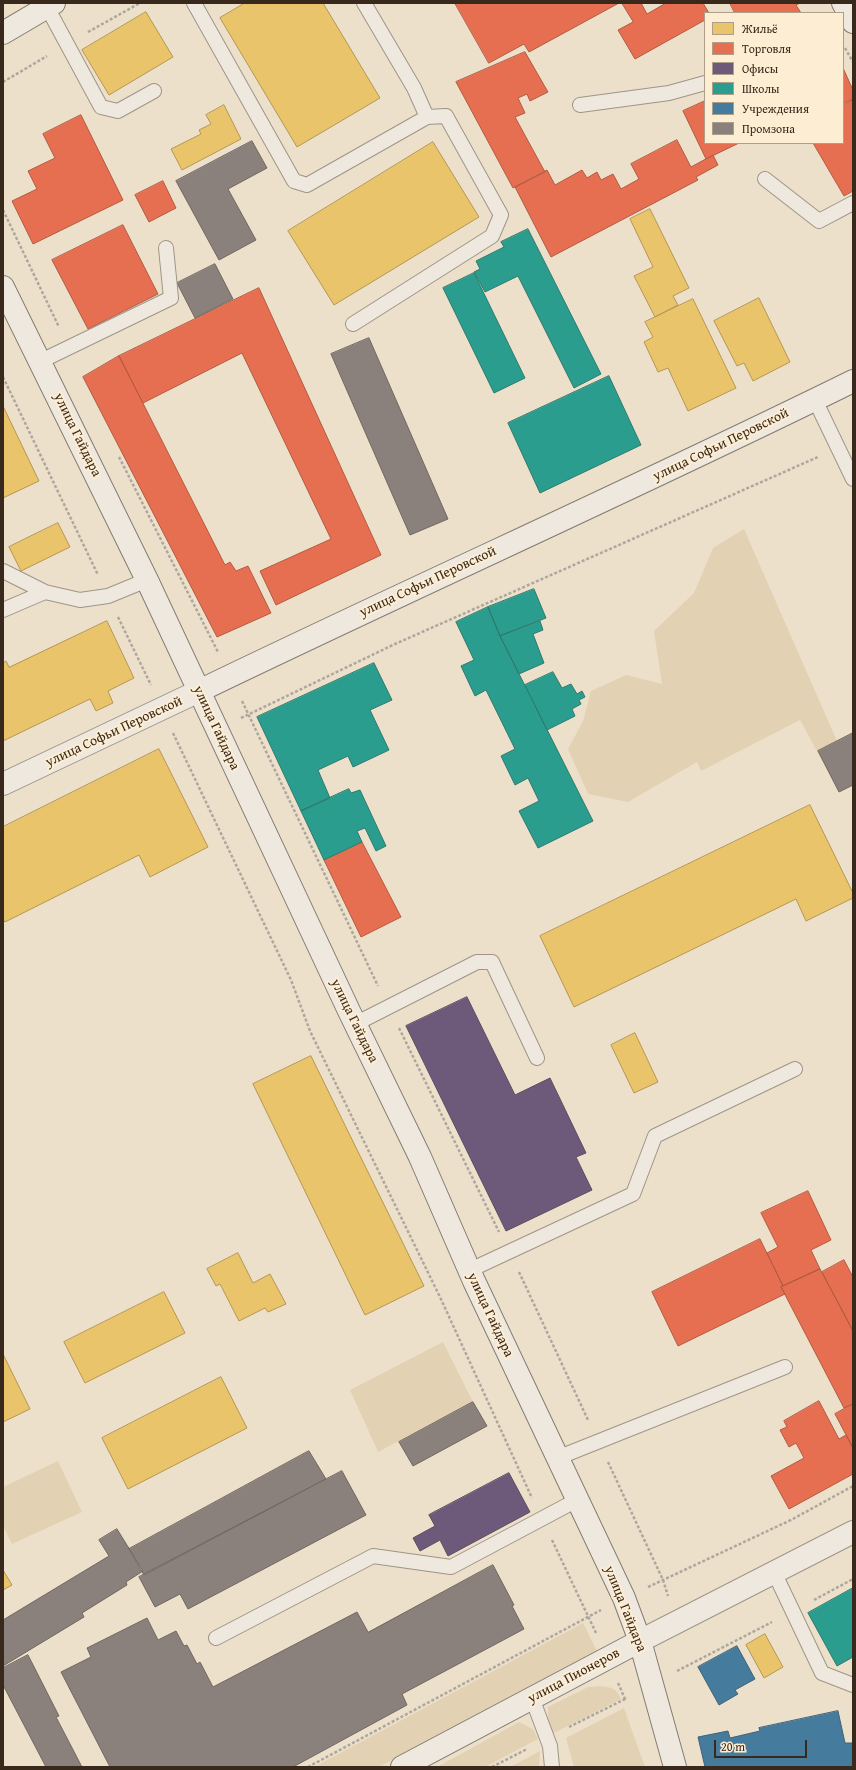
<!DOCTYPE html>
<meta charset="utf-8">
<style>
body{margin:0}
#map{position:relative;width:856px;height:1770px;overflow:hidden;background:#ede0cb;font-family:"Gentium Book Plus",serif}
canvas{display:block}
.frame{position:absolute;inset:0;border:4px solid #38291c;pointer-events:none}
.legend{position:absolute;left:704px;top:12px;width:140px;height:132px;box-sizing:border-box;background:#fdedd3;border:1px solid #ae9f8a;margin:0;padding:5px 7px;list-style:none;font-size:12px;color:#38291c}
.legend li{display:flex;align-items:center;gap:8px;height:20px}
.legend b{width:20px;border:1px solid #ae9f8a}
.scale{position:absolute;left:714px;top:1740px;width:93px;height:18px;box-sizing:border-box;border:2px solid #38291c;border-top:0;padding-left:5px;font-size:12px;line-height:14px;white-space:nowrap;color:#38291c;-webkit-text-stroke:3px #fdedd3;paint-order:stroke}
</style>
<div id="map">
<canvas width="856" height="1770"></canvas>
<div class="frame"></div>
<ul class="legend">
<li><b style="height:11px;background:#e9c46a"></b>Жильё</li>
<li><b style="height:11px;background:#e76f51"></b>Торговля</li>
<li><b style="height:11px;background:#6d597a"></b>Офисы</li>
<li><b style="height:11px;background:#2a9d8f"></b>Школы</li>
<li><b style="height:11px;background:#457b9d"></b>Учреждения</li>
<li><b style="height:11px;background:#8a817c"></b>Промзона</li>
</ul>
<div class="scale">20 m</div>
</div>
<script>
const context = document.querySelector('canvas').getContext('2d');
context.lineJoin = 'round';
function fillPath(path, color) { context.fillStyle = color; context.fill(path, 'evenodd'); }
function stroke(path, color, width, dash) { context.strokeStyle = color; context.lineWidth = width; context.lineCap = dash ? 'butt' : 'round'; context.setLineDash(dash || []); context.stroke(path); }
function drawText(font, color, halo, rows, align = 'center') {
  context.font = font + ' "Gentium Book Plus",serif'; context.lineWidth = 4; context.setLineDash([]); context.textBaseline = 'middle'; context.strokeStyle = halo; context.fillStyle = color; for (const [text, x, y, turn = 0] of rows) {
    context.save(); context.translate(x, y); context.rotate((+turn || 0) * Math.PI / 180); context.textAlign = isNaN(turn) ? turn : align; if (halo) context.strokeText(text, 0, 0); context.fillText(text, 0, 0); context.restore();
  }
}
const green = new Path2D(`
 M744,529L837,741L818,751L839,792L800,720L701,771L697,762L628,802L588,794L568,749L583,721L591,691L626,675L662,684L654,631L694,593L713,548Z
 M443,1342L473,1402L378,1452L350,1390Z
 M58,1461L82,1512L12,1544L3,1526V1487Z
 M583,1623L597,1651L379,1767H314Z
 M600,1686C611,1687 617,1688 621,1699L552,1734L548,1721V1707L588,1687Z
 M624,1708L645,1767H574L566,1738Z
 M519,1722L533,1729L538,1739L485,1767H437Z
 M540,1751L539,1767H510Z`);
const homes = new Path2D(`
 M245,3H323L380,98L297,147L220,18Z
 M146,12L173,57L109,95L82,50Z
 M224,105L241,139L182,170L171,149L201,134L199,130L211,124L206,115Z
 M433,142L479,217L334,305L288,231Z
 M650,209L689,288L673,296L678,305L655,317L634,276L653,267L630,219Z
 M759,298L790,362L753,381L744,363L737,366L714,321Z
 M693,299L736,388L688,411L668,368L658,372L644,342L653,337L645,322Z
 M3,406L39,481L3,498Z
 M58,523L70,547L21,571L9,547Z
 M107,621L134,678L108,691L113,703L96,711L90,699L3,741V663L6,661L9,667Z
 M159,749L208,847L150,877L139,855L5,922L3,919V827Z
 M810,805L853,893V898L806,921L796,899L574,1007L540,936Z
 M635,1033L658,1082L634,1093L611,1045Z
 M311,1056L424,1286L365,1315L253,1084Z
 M238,1253L253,1283L270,1274L286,1304L268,1312L265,1308L239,1321L220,1284L216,1286L207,1269Z
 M164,1292L185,1333L85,1383L64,1342Z
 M3,1354L30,1409L3,1422Z
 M221,1377L247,1428L128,1489L102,1438Z
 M3,1570L12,1585L3,1590Z
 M765,1634L783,1667L764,1678L746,1645Z`);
const shops = new Path2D(`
 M455,3H619L529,52L524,44L489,63Z
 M622,3H641L647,14L666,3H703L709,13H705V20L635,59L618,30L633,22Z
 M730,3H800L796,5L801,13H735Z
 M525,52L548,92L530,101L527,94L518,98L525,113L515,117L545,172L513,188L456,82Z
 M843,68L853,90V99L843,104Z
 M853,100V191L844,196L813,143H843V106Z
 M705,101V143H739L706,159L683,111Z
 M81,115L123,200L33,244L12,201L37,189L28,171L55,158L43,134Z
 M677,140L691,167L713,155L718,165L696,177L698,180L551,257L515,187L547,170L555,185L582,170L587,178L597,172L601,180L613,174L621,189L639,179L631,164Z
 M163,181L176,208L149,222L135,195Z
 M123,225L158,294L88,329L52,260Z
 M259,288L381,555L276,605L260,571L331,539L242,353L143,403L119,356Z
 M119,356L225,565L230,562L236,571L248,566L271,613L217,637L83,377Z
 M362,842L401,917L361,937L324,860Z
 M808,1191L831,1240L811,1250L820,1269L783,1286L767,1253L778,1247L761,1213Z
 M760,1239L783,1286L781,1287L785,1294L678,1346L652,1292Z
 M844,1260L853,1277V1331L822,1272Z
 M820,1269L853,1331V1404L844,1408L781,1287Z
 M819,1401L839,1439L846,1435L853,1448V1474L789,1509L771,1476L804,1458L796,1443L789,1447L780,1430L787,1427L784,1421Z
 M853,1404V1448L835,1414Z`);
const offices = new Path2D(`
 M467,997L515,1095L550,1078L586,1153L576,1157L592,1190L506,1231L406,1026Z
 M509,1473L530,1512L448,1556L440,1540L420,1551L413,1538L435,1526L429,1515Z`);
const schools = new Path2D(`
 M528,229L601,374L574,388L518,276L485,292L474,272L480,269L476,261L504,247L501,242Z
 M474,273L525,378L494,393L443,288Z
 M609,376L641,445L540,493L508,423Z
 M534,589L546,618L500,636L488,607Z
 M488,607L500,636L593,821L538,848L519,811L539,801L528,778L515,785L501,756L515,749L486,690L475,696L461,666L474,660L456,622Z
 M540,621L543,630L533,634L544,663L519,674L500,636Z
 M374,663L392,700L370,710L389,750L353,767L348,756L318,770L330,798L301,811L257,717Z
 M553,672L562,688L571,684L577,694L582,691L585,697L579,700L581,704L572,709L575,716L547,730L525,685Z
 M349,789L351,793L360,790L386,846L376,851L365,828L357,831L362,842L324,860L301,811Z
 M853,1588V1657L837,1666L808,1613Z`);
const public = new Path2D(`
 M737,1646L755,1679L735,1690L738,1694L719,1705L698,1667Z
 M838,1711L845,1743H853V1767H705L698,1737L728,1731L730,1738L760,1731L759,1728Z`);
const industry = new Path2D(`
 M252,141L267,168L228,189L256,240L219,260L176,181Z
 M215,264L233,299L195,318L177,283Z
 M369,338L448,519L410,535L331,354Z
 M853,733V785L839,792L818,751Z
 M473,1402L487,1426L413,1466L399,1442Z
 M309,1451L326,1479L144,1575L129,1549Z
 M342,1471L366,1515L188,1609L180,1594L155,1607L139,1577Z
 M117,1529L143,1571L126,1582L127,1585L82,1613L84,1617L3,1666V1620L109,1556L99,1540Z
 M493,1565L514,1605L512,1606L524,1629L402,1694L407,1705L293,1767H110L61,1672L91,1657L87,1648L147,1618L158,1640L176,1631L184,1646L187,1645L197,1664L200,1662L213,1687L357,1612L368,1632Z
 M28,1655L59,1716L56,1717L82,1767H46L3,1685V1668Z`);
const path = new Path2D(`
 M88,32L140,3
 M845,48L853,62
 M3,82L47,56
 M3,210L59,327
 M3,377L98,575
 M119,457L218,652
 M118,617L151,685
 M242,701L378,986
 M241,718L395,644L818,457
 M173,733L291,980L310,1031L440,1297L532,1498
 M399,1028L499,1232
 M519,1272L588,1420
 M608,1462L663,1580L668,1596
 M552,1540L596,1633
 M648,1587L791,1520L853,1486
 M814,1600L853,1579
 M677,1671L772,1622
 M618,1683L626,1701
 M569,1727L627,1698
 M308,1767L601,1610
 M492,1767L527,1749`);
const lane = new Path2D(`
 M194,3L294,181L307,185L427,117L446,116L501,215L492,236L353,324
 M364,3L414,88L427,117
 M47,7L101,107L118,111L154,91
 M580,105L669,93L705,83
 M765,179L819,221L853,203
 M41,361L171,298L166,248
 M815,400L853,479
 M3,571L45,592L80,600L108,596L147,580
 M3,610L45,592
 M355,1024L477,962H492L537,1058
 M470,1270L633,1194L655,1136L795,1069
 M557,1458L785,1367
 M774,1572L822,1673L853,1685
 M216,1638L373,1556L451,1567L577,1500
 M532,1698L550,1746L552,1767`);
const street = new Path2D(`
 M3,784L199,691
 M640,1641L853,1532`);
const secondary = new Path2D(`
 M843,3L853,22
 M3,33L54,3
 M3,287L147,580L349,1011L420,1157L474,1281L624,1598L640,1641L675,1767
 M199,691C416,586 636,488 853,381
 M402,1767L640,1641`);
const streetNames = [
 ["улица Гайдара",77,435,64],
 ["улица Софьи Перовской",721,445,-26],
 ["улица Софьи Перовской",428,582,-25],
 ["улица Гайдара",216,728,65],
 ["улица Софьи Перовской",114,732,-25],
 ["улица Гайдара",354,1021,64],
 ["улица Гайдара",490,1315,65],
 ["улица Гайдара",625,1609,68],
 ["улица Пионеров",574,1676,-28]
];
fillPath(green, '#e3d1b4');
fillPath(homes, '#e9c46a');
stroke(homes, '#b49653', 1);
fillPath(shops, '#e76f51');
stroke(shops, '#b25a41', 1);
fillPath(offices, '#6d597a');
stroke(offices, '#5d4b5e', 1);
fillPath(schools, '#2a9d8f');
stroke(schools, '#2e7a6c', 1);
fillPath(public, '#457b9d');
stroke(public, '#416276', 1);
fillPath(industry, '#8a817c');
stroke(industry, '#71675f', 1);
stroke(lane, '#9e9587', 16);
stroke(street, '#9e9587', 24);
stroke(secondary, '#847c70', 24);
stroke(path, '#ada79e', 2.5, [3, 2]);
stroke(lane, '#efe8de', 14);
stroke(street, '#efe8de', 22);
stroke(secondary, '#efe8de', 22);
drawText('14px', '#38291c', '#fdedd3', streetNames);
</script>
